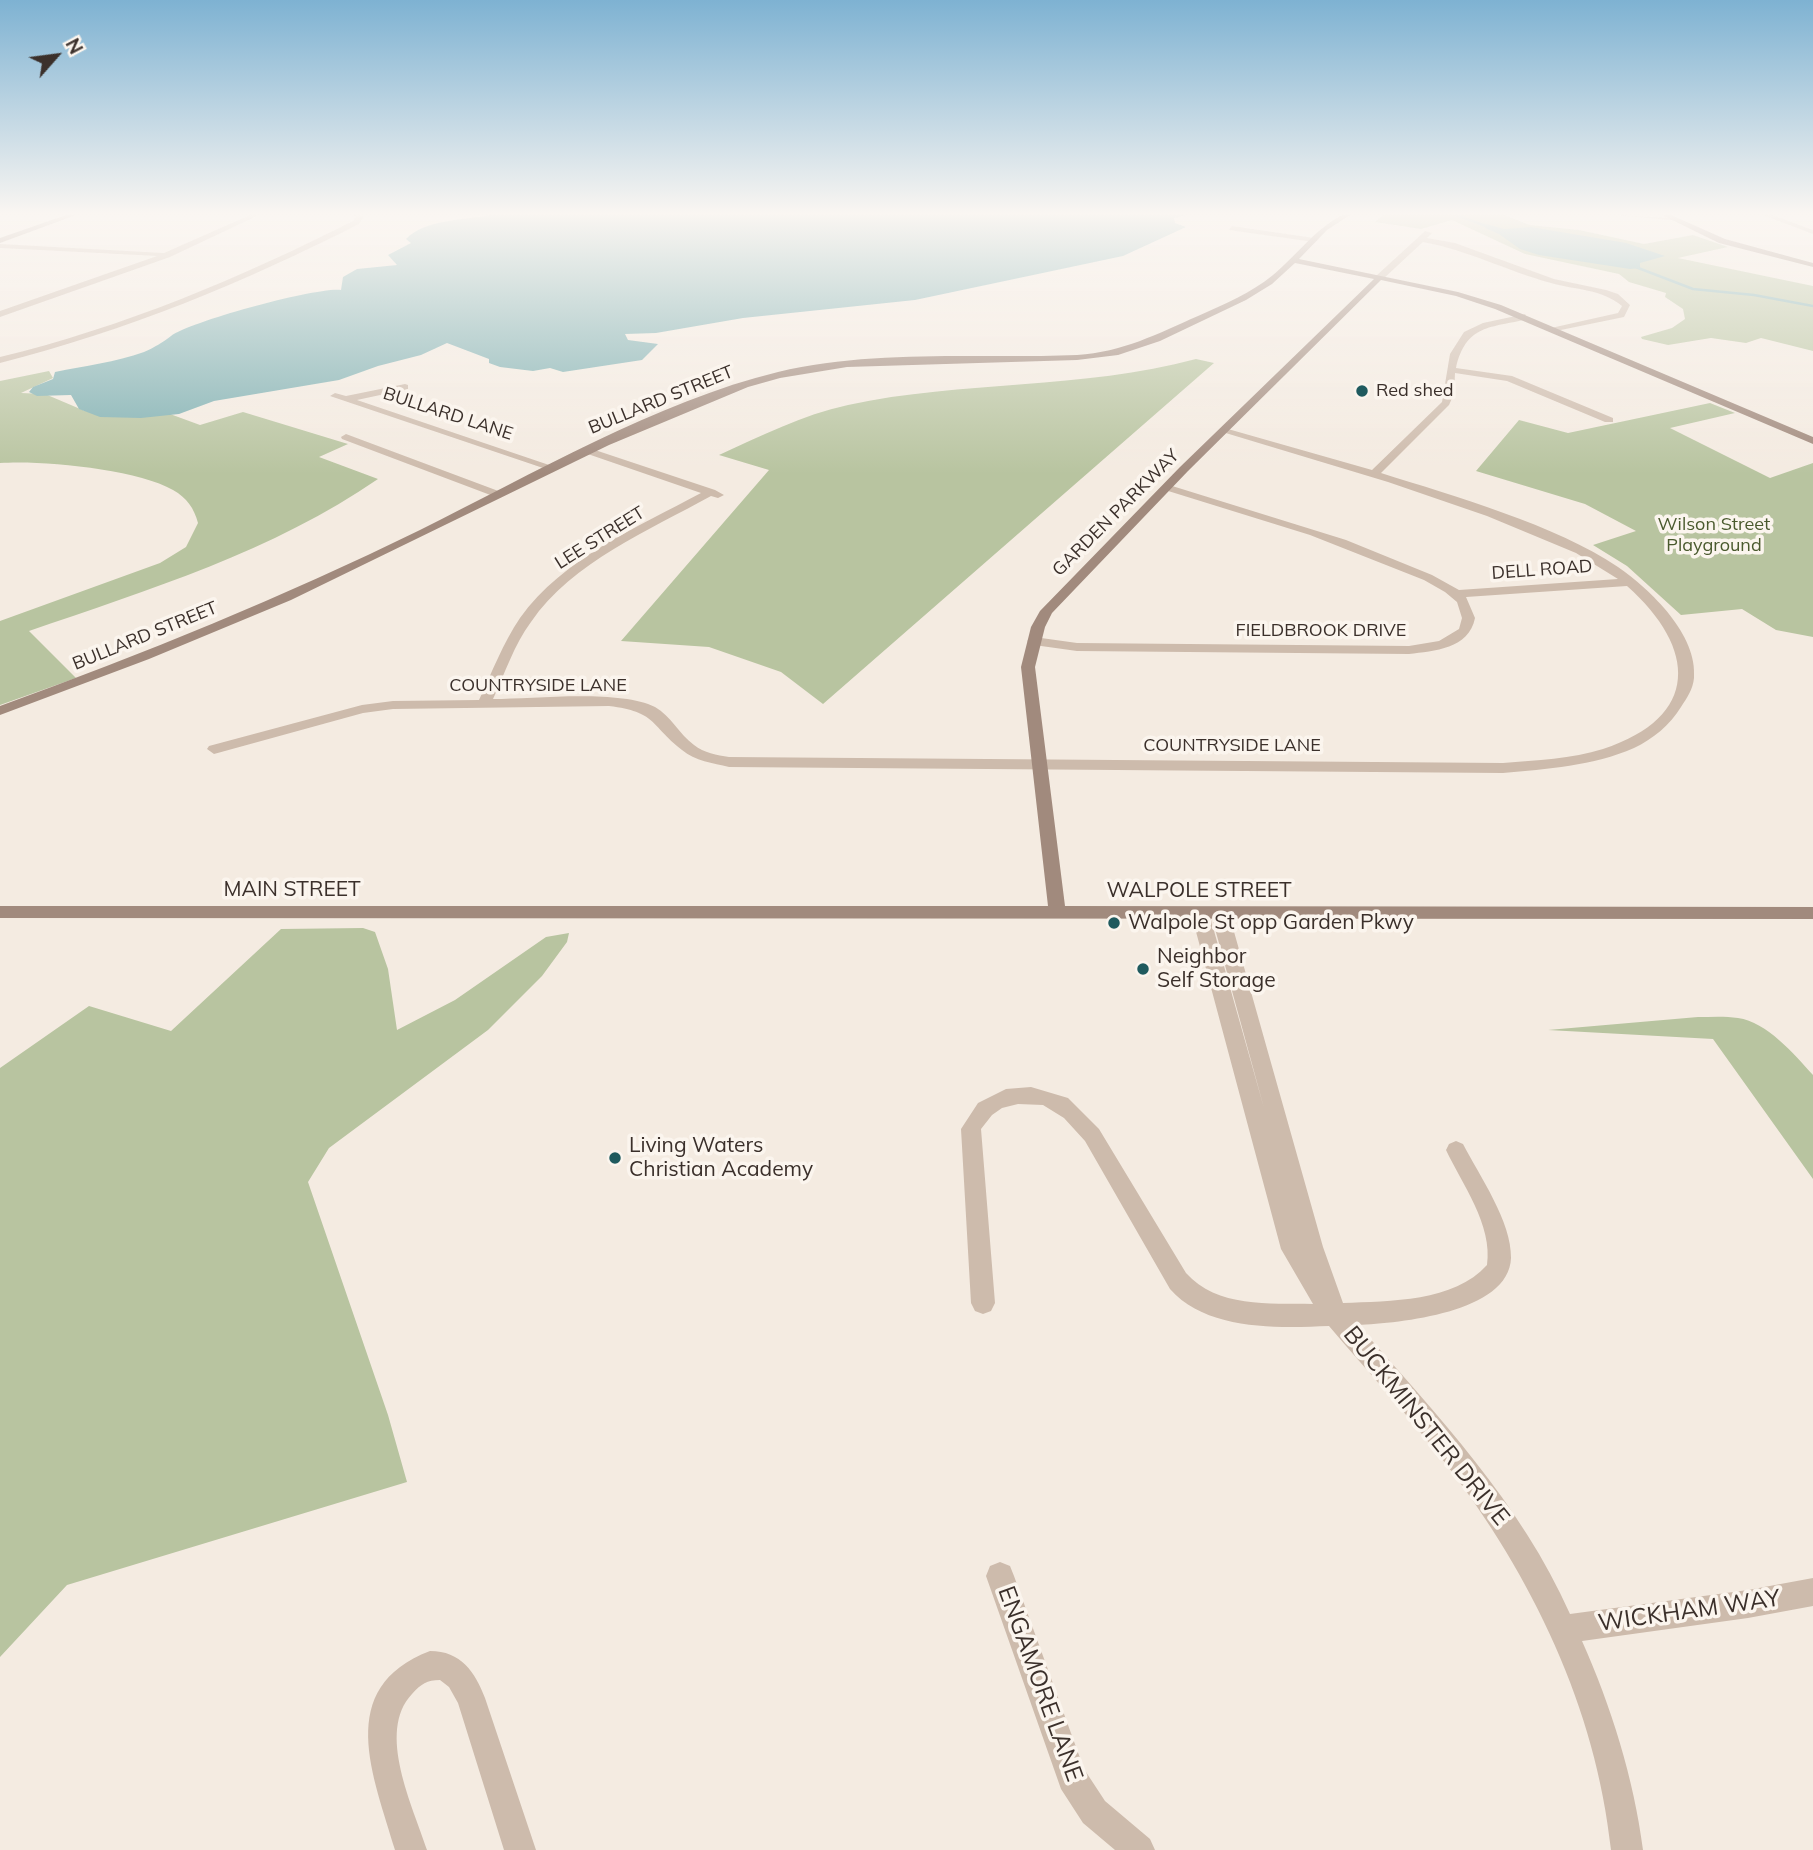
<!DOCTYPE html>
<style>
body{margin:0}
#map{position:relative;width:1813px;height:1850px;overflow:hidden;background:#f4ebe1;font-family:Mulish,sans-serif}
canvas{display:block}
.north{position:absolute;left:21px;top:21px;width:70px;height:70px;-webkit-text-stroke:5px #fbf5ee;paint-order:stroke;rotate:62deg;font-size:19px;font-weight:700;line-height:28px;text-align:center;color:#3b302b}
.north::after{content:'';display:block;margin:auto;width:24px;height:32px;background:#3b302b;clip-path:polygon(50% 0,100% 100%,50% 72%,0 100%)}
</style>
<div id="map">
<canvas width="1813" height="1850"></canvas>
<div class="north">N</div>
</div>
<script>
const context = document.querySelector('canvas').getContext('2d');
context.lineJoin = 'round';
function fillPath(path, color) { context.fillStyle = color; context.fill(path, 'evenodd'); }
function stroke(path, color, width, dash) { context.strokeStyle = color; context.lineWidth = width; context.lineCap = dash ? 'butt' : 'round'; context.setLineDash(dash || []); context.stroke(path); }
function drawText(font, color, halo, rows, align = 'center') {
  context.font = font + ' Mulish,sans-serif'; context.lineWidth = 7; context.setLineDash([]); context.textBaseline = 'middle'; context.strokeStyle = halo; context.fillStyle = color; for (const [text, x, y, turn = 0] of rows) {
    context.save(); context.translate(x, y); context.rotate((+turn || 0) * Math.PI / 180); context.textAlign = isNaN(turn) ? turn : align; if (halo) context.strokeText(text, 0, 0); context.fillText(text, 0, 0); context.restore();
  }
}
const green = new Path2D(`
 M1383,215H1504L1530,225L1579,230L1644,244L1693,235L1728,247L1678,258L1813,286V351L1761,338L1746,343L1711,338L1668,345L1642,339L1641,337L1672,328L1685,319L1683,309L1665,297L1666,293L1629,282L1619,274L1525,254L1452,220L1421,229L1375,222Z
 M1196,359L1214,363L823,704L781,672L709,647L621,641L769,470L719,455C761,436 802,415 848,405C963,380 1082,390 1196,359Z
 M49,371L53,378L21,393L45,394L85,411L170,414L200,425L243,412L348,444L319,457L378,479C274,551 148,590 29,631L76,678L0,705V621L160,563L186,547L198,523C194,508 187,498 173,490C137,469 42,460 0,463V381Z
 M1710,403L1735,413L1670,428L1770,478L1813,463V637L1776,630L1742,609L1681,615L1627,566L1593,545L1636,531L1585,504L1476,471L1519,420L1568,433Z
 M363,928L375,932L388,969L397,1030L455,1000L546,937L569,933L567,942L542,976L488,1030L329,1148L308,1182L388,1415L407,1482L67,1585L0,1657V1068L89,1006L171,1031L281,929Z
 M1698,1017C1711,1017 1725,1016 1738,1018C1767,1022 1794,1054 1813,1075V1179L1713,1039L1548,1030Z`);
const water = new Path2D(`
 M491,215H1186L1174,218L1175,223L1186,227L1123,256L915,300L743,318L656,333L625,334L628,340L658,344L642,360L563,372L550,368L533,371L500,367L489,363V359L447,343L421,355L378,366L339,380L214,401L179,414L141,418L100,417L79,409L71,395L37,396L29,392L33,387L53,379L55,372C84,366 116,362 144,352C155,347 162,343 171,336C192,321 316,287 341,290L343,277L357,269L397,265L388,255L411,243L406,239C425,219 465,220 491,215Z
 M1486,224L1504,229L1531,227L1626,243L1665,256L1640,263V268L1630,269L1539,255L1520,249L1499,234L1485,228Z`);
const stream = new Path2D(`
 M1456,215L1489,227
 M1633,266L1693,289L1754,295L1813,306`);
const street = new Path2D(`
 M250,215H259L170,257L0,317V311L157,256L0,248V244L164,253Z
 M353,215L364,216L359,224C243,283 126,331 0,363V357C124,327 240,278 353,221L356,217Z
 M1613,215L1675,218L1671,220Z
 M1763,215H1772L1813,230V234Z
 M1232,226L1314,238L1318,240L1314,242L1229,230Z
 M1425,231L1432,233L1427,238L1455,243L1554,279L1606,290L1618,294L1630,305L1624,317L1551,332V328L1618,313L1622,306C1602,289 1575,290 1551,283C1507,271 1467,250 1423,242L1382,280H1376V276Z
 M1525,314L1528,319C1491,328 1466,324 1456,368L1512,376L1613,418V422H1605L1507,381L1455,373L1454,394L1449,405L1381,473C1454,496 1556,525 1618,567C1651,590 1698,635 1694,678C1693,689 1687,698 1681,707C1670,725 1653,739 1634,748C1593,766 1547,769 1503,773L729,767C713,763 695,761 682,750C649,724 657,712 609,706L393,709L363,713L214,754L207,749L209,746L362,705L393,701L479,700C492,672 503,643 520,618C563,558 638,527 701,493L582,452V448L586,447L715,490L724,495L718,498L711,496C650,530 572,562 531,622C514,645 505,673 493,699C534,699 619,689 655,707C671,716 679,734 694,745C704,753 717,755 729,757L1503,763C1536,760 1572,759 1603,749C1701,717 1697,648 1627,586L1466,597L1475,618C1469,649 1434,651 1409,654L1077,651L1034,645L1027,641L1034,637L1077,643L1409,646L1439,641L1459,629L1462,618L1457,602L1445,592L1424,580L1310,535L1165,490V486L1169,485L1346,540L1432,575L1459,590L1618,579L1576,553L1487,516L1388,482L1219,431L1228,429L1372,470L1442,402L1450,354L1464,332L1483,323Z
 M405,384L408,385V389L357,400L555,467L546,469L330,396L335,393L346,396Z
 M346,434L501,492L503,494L493,496L342,439L341,437Z
 M1200,907L1209,913L1264,1108L1211,914L1220,908L1229,914L1323,1247L1343,1303C1390,1301 1454,1302 1487,1265C1493,1225 1462,1184 1446,1150L1449,1144L1456,1141L1463,1144C1479,1175 1512,1222 1511,1258C1509,1313 1399,1323 1358,1325C1437,1415 1521,1503 1570,1614L1748,1590L1813,1578V1606L1748,1618L1582,1641C1611,1706 1634,1779 1643,1850H1611C1596,1708 1532,1576 1446,1464C1409,1416 1368,1372 1329,1326C1278,1328 1207,1331 1170,1289L1085,1141L1064,1118L1043,1105L1018,1104L1002,1108L992,1115L981,1129L995,1303L991,1311L983,1314L975,1311L971,1303L961,1129L978,1103L1006,1089L1031,1087L1068,1098L1099,1129L1186,1273C1217,1308 1269,1303 1313,1304L1281,1249L1191,913Z
 M1000,1562L1010,1566L1014,1576L1084,1769L1105,1801L1150,1839L1155,1850H1115L1083,1823L1061,1789L986,1576L990,1566Z
 M430,1651C461,1651 475,1672 485,1698L536,1850H504L458,1703L449,1687L440,1680C427,1680 421,1684 412,1694C376,1732 413,1806 427,1850H395C374,1777 333,1688 430,1651Z`);
const secondary = new Path2D(`
 M66,215H76L0,243V238Z
 M1342,215H1350L1327,230L1299,259L1458,292L1501,305L1813,437V444L1495,309L1456,296L1381,280L1188,471L1052,613L1045,627L1035,667L1065,906L1813,907V919L0,918V906H1048L1021,667L1031,627L1040,611L1180,467L1374,279L1295,263L1272,284L1246,300L1160,341L1118,355L1077,360L847,367L780,378L748,387L609,445L291,600L149,659L0,715V706C143,654 283,597 420,530C531,475 658,401 778,372C875,349 978,359 1077,355C1123,352 1157,334 1198,316C1225,304 1251,293 1273,275C1297,255 1314,230 1342,215Z
 M1662,215H1671L1725,239L1813,263V267L1719,243Z`);
const markers = [
 [1362,391,7,"#1f5a5e"],
 [1114,923,7,"#1f5a5e"],
 [1143,969,7,"#1f5a5e"],
 [615,1158,7,"#1f5a5e"]
];
const farPoinames = [
 ["Red shed",1376,391]
];
const farStreetnames = [
 ["BULLARD STREET",661,400,-22],
 ["BULLARD LANE",448,414,18],
 ["GARDEN PARKWAY",1116,513,-45],
 ["LEE STREET",600,538,-32],
 ["DELL ROAD",1542,570,-4],
 ["FIELDBROOK DRIVE",1321,631],
 ["BULLARD STREET",145,636,-22],
 ["COUNTRYSIDE LANE",538,686],
 ["COUNTRYSIDE LANE",1232,746]
];
const farParknames = [
 ["Wilson Street",1714,525],
 ["Playground",1714,546]
];
const streetNames = [
 ["MAIN STREET",292,890],
 ["WALPOLE STREET",1199,891]
];
const poiNames = [
 ["Walpole St opp Garden Pkwy",1128,923],
 ["Neighbor",1157,957],
 ["Self Storage",1157,981],
 ["Living Waters",629,1146],
 ["Christian Academy",629,1170]
];
const nearStreetnames = [
 ["BUCKMINSTER DRIVE",1426,1426,51],
 ["WICKHAM WAY",1689,1611,-8],
 ["ENGAMORE LANE",1040,1684,70]
];
fillPath(green, '#b8c4a0');
fillPath(water, '#7fb0b2');
stroke(stream, '#7fb0b2', 2.5);
fillPath(street, '#cdbbac');
fillPath(secondary, '#a18a7d');
const sky = context.createLinearGradient(0, 0, 0, 474);
sky.addColorStop(0, '#7eb2d2');
sky.addColorStop(0.45, '#faf6f2');
sky.addColorStop(1, '#faf6f200');
context.fillStyle = sky;
context.fillRect(0, 0, 1813, 474);
for (const [x, y, r, color] of markers) { const dot = new Path2D(); dot.arc(x, y, r, 0, 2 * Math.PI); context.fillStyle = color; context.fill(dot); stroke(dot, '#fbf5ee', 2.5); }
drawText('18px', '#3b302b', '#fbf5ee', farPoinames, 'left');
drawText('18px', '#3b302b', '#fbf5ee', farStreetnames);
drawText('18px', '#4a5a2e', '#fbf5ee', farParknames);
drawText('21px', '#3b302b', '#fbf5ee', streetNames);
drawText('21px', '#3b302b', '#fbf5ee', poiNames, 'left');
drawText('24px', '#3b302b', '#fbf5ee', nearStreetnames);
</script>
